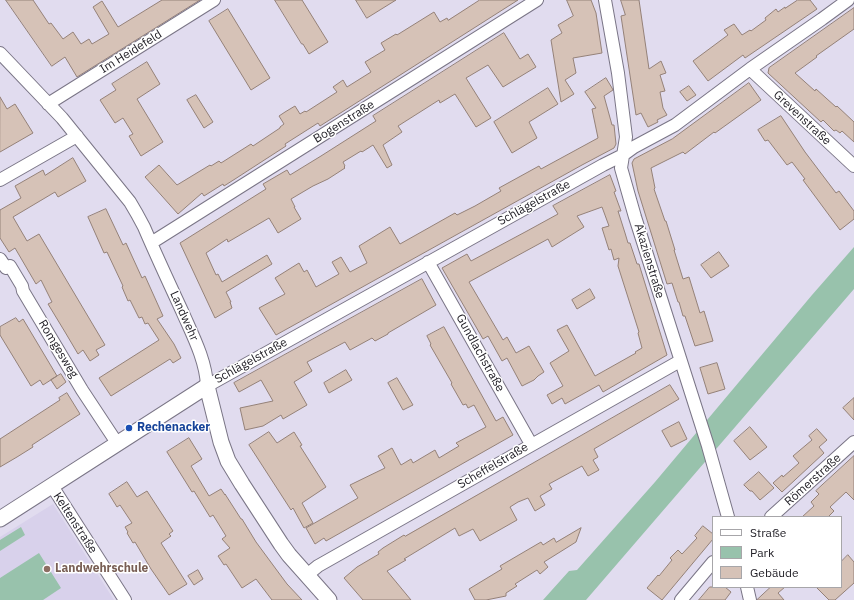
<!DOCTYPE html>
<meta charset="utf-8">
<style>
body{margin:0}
#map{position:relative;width:854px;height:600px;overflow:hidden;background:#e1dcef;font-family:"IBM Plex Sans",sans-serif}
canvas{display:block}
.legend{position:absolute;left:712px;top:516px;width:130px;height:72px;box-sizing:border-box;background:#fff;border:1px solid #a7a6a9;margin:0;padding:5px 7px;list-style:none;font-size:12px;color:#232128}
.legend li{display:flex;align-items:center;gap:8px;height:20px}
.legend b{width:20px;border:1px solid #a7a6a9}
</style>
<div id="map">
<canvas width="854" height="600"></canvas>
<ul class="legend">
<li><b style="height:5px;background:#fff"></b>Straße</li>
<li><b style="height:11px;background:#98c2ac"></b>Park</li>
<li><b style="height:11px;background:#d6c2b7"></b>Gebäude</li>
</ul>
</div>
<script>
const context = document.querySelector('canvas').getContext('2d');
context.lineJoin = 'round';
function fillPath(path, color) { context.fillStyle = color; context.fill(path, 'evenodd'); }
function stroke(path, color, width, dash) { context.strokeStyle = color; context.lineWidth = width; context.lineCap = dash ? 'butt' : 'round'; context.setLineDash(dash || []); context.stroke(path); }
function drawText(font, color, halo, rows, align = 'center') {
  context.font = font + ' "IBM Plex Sans",sans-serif'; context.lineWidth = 3; context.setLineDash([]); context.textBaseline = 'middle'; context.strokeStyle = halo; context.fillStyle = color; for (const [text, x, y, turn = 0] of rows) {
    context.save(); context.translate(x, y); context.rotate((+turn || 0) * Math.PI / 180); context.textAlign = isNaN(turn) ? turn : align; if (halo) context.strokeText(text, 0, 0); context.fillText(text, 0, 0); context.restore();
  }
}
const built = new Path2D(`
 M53,504L114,600H0V537Z`);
const green = new Path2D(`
 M854,247V289L586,600H543L569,571L577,570L655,482L812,295Z
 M21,527L25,535L0,551V540Z
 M39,553L61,588L43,600H0V578Z`);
const building = new Path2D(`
 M6,0H33L49,24L51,23L63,39L73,32L81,44L89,39L92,44L109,34L93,7L102,1L118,27L162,0H200L77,77L65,57L52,66Z
 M275,0H302L328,42L309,54L303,44H302Z
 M356,0H396L367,18Z
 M480,0H518L320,126L318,123L285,144L286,146L235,179L224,186L223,184L204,196L202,193L178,214L145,177L159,165L177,185L210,165L211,166L219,161L221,163L251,144L253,146L280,128V127L284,124L279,116L285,112L295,106L300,114L305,111L306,112L337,92L333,87L343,80L347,87L371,72L365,62L385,50L381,43L396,34L397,35L434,12L440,22L447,18L448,20Z
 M567,0H591L596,13L602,53L573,58L576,73L565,80L574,94L561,102L551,40L562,33L558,25L573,16Z
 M621,0H639L649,69L661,61L666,73L660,75L665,91L660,92L663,108L667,115L657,120L658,122L648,127L641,113L636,115L621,16L625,15Z
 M798,0H810L817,9L745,58L743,55L708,81L693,61L728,35L724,30L734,24L742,35L750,30L751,31L766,20L765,18L776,9L778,12L785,7V8Z
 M854,8V29L816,56L817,57L795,73L815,91L816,89L836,107L837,106L854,122V142L842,131L840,133L836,130L834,131L823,120L821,122L768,73L769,68Z
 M228,9L270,78L251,90L209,21Z
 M504,33L520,59L528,54L536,67L503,87L488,65L466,78L491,118L476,127L455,94L440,103L439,100L398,126L402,132L383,145L392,165L387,168L373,145L362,152L361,151L343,162L345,166L344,167L345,168L328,179L313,186L291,199L295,207H294L301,219L278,233L269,218L228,242L227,239L206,253L216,275L218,274L222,282L267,255L272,264L226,292L231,302H230L232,308L215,318L180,243L266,189L263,184L287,170L290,175L321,156L376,121L373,116Z
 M147,62L160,84L137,99L163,142L141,156L129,136L133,134L123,118L115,123L100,100L116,90L112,84Z
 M606,78L612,88L613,90L604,96L612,125H614L616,144L614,148L582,165L276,335L259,308L285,294L275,278L299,263L304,272L307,270L316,287L339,274L332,262L341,257L350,272L367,263L359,246L390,227L400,244L455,213L457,215L475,206L501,191L499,188L539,166L541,169L598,138L592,109L596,108L585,92Z
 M749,83L761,100L715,133L714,132L685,154L683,152L651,168L655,188L654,189L665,221H666L675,250H674L683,279L689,277L700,313L704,311L713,341L695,346L685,316H683L679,302H678L672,283L667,284L638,191L632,163L634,159L672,139Z
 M689,86L696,95L687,101L680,92Z
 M548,88L558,104L529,122L537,138L512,153L494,122Z
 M196,95L213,122L204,128L187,100Z
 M0,97L7,109L15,104L33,133L0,152Z
 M781,116L805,152L836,193L839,191L854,211V219L840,230L803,180L805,179L792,162L787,165L768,140L765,141L758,130Z
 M73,158L86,181L58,197L55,192L13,217L27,241L39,234L105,345L96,350L99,355L90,361L83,350L78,354L65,332L48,304L52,302L41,280L36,284L15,248L9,252L0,238V210L21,198L15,186L43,170L45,175Z
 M610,175L616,191L614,192L621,211H618L625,233L628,243H630L637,264H639L667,355L603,392L599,385L565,404L562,398L552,404L547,395L563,386L550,363L569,351L557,330L567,325L595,376L636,353L635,352L642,348L638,333L639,332L618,266L619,258L614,260L611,249L609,250L602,228L609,226L602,207L577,216L584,227L552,247L548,239L469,282L503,340L507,337L516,353L529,346L544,372L538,376L534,380L522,386L507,358L502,361L488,336L483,339L442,268L467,254L471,261L527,231L558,214L553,206Z
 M106,209L123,245L126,243L142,278L145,276L163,316L157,319L174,344L181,358L173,363L170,359L111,396L99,378L159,340L148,323L145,324L142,317L139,318L130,300L128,301L122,287L123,286L107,252L104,253L88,217Z
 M719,252L729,266L711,278L701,265Z
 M422,279L436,305L388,333V334L375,341L372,338L350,350L345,342L307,362L312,371L294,382L307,405L283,419L281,415L263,426L245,430L240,408L273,401L261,380L239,392L234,383Z
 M590,289L595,298L577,309L572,300Z
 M16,318L19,322L23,319L57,376L43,385L40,380L31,386L0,335V327Z
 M444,327L496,421L503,417L513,435L326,541L324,538L315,544L306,528L358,498L350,485L385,468L378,456L392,448L401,465L411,459L413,463L435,450L439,458L459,446L456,443L486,427L474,405L468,408L466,404L463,405L451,384L452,383L430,345L431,344L427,336Z
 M717,363L725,389L708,394L700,368Z
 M346,370L352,380L329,393L324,383Z
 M61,374L66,382L57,389L51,380Z
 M397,378L413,405L403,410L388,383Z
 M670,385L679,399L594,449L598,457L593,460L599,470L588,476L582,466L549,484L552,489L540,496L545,505L535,511L528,498L518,502L510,507L517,520L480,541L473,529L459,536L455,528L404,559L406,560L387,571L411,600H363L344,578L357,567L379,554L378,552L383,548L404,535L405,536Z
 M67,393L80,414L32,445L33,447L17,457L0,467V439L60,400L59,398Z
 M854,398V420L843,408Z
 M679,422L687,439L671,447L662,431Z
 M750,427L767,447L750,460L734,441Z
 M817,429L827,440L819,447L824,453L782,492L773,483L782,475L783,477L799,463L793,456L812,440L809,436Z
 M269,432L277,443L294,432L302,445L300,446L326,487L302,503L313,523L304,528L293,508L291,510L249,445Z
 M189,438L202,459L191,466L209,496L221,489L225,495V494L241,519H242L256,542L287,584L302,600H272L256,579L242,588L226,564L224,565L218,556L230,548L222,539L226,536L213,515L210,517L194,491L192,492L167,452Z
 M854,456V500L846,492L830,507L834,511L828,517H802L814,506L811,502L819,494L816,491Z
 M759,472L774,488L760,500L752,491H750L744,485Z
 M127,482L137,497L147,491L173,531L169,534L171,536L161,543L187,584L169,595L151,569L135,542L133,543L127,533L128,532L125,527L132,523L120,505L117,507L109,494Z
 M703,526L713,534V539L662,600L647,588L658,575L659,576L672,560L670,558L678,550L682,554L697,538L695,536Z
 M581,528L576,542L544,562L548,567L540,574L537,570L515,584L517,586L506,593V596L486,600H475L469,589L502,569L500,566L541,542L543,545L554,538L556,542Z
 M848,555L854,562V583L835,600H829L816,587H841V562Z
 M198,570L203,579L194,585L188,576Z
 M710,587H725L731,592L725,600H699Z
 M771,587H785L778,593L784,600H757Z`);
const minor = new Path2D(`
 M605,0L618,73L626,137L621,168L635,217L708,446L728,517
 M0,53L62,118L130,202L137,214L144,227C156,255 169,283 182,311C192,334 206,360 207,386L603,165L623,155L634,147L675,125L750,69L822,19L848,0
 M750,69L854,166
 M48,104L214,0
 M0,180L77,136
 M151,243L537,0
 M0,259L6,268L10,266L22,286L23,291L82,390L117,443
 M428,262L531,444
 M52,486L125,600
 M771,517L854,442
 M307,575L318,566L680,361
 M747,587L750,600
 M681,600L713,562`);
const tertiary = new Path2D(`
 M0,519L207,386L221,442L228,461L242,484L281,544L289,555L329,600`);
const markers = [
 [129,428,4,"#1a4fb4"],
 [47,569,4,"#8d6e63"]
];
const streetNames = [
 ["Im Heidefeld",131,52,-32],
 ["Grevenstraße",802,118,43],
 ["Bogenstraße",344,122,-32],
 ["Schlägelstraße",534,203,-29],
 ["Akazienstraße",649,261,73],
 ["Landwehr",184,316,66],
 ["Romgesweg",58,349,59],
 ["Gundlachstraße",480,353,61],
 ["Schlägelstraße",251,361,-29],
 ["Scheffelstraße",493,466,-30],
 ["Römerstraße",813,480,-42],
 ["Keltenstraße",75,523,57]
];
const transitNames = [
 ["Rechenacker",137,428]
];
const educationNames = [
 ["Landwehrschule",55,569]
];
fillPath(built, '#d8d1eb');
fillPath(green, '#98c2ac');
fillPath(building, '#d6c2b7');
stroke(building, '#948178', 1);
stroke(minor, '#7a7586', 14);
stroke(tertiary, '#7a7586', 17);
stroke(minor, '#fff', 12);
stroke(tertiary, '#fff', 15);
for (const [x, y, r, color] of markers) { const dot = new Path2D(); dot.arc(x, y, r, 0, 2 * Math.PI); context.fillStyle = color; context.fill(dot); stroke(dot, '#fff', 1.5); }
drawText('12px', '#232128', '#fff', streetNames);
drawText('bold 12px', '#164399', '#fff', transitNames, 'left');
drawText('bold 12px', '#785e54', '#fff', educationNames, 'left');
</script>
